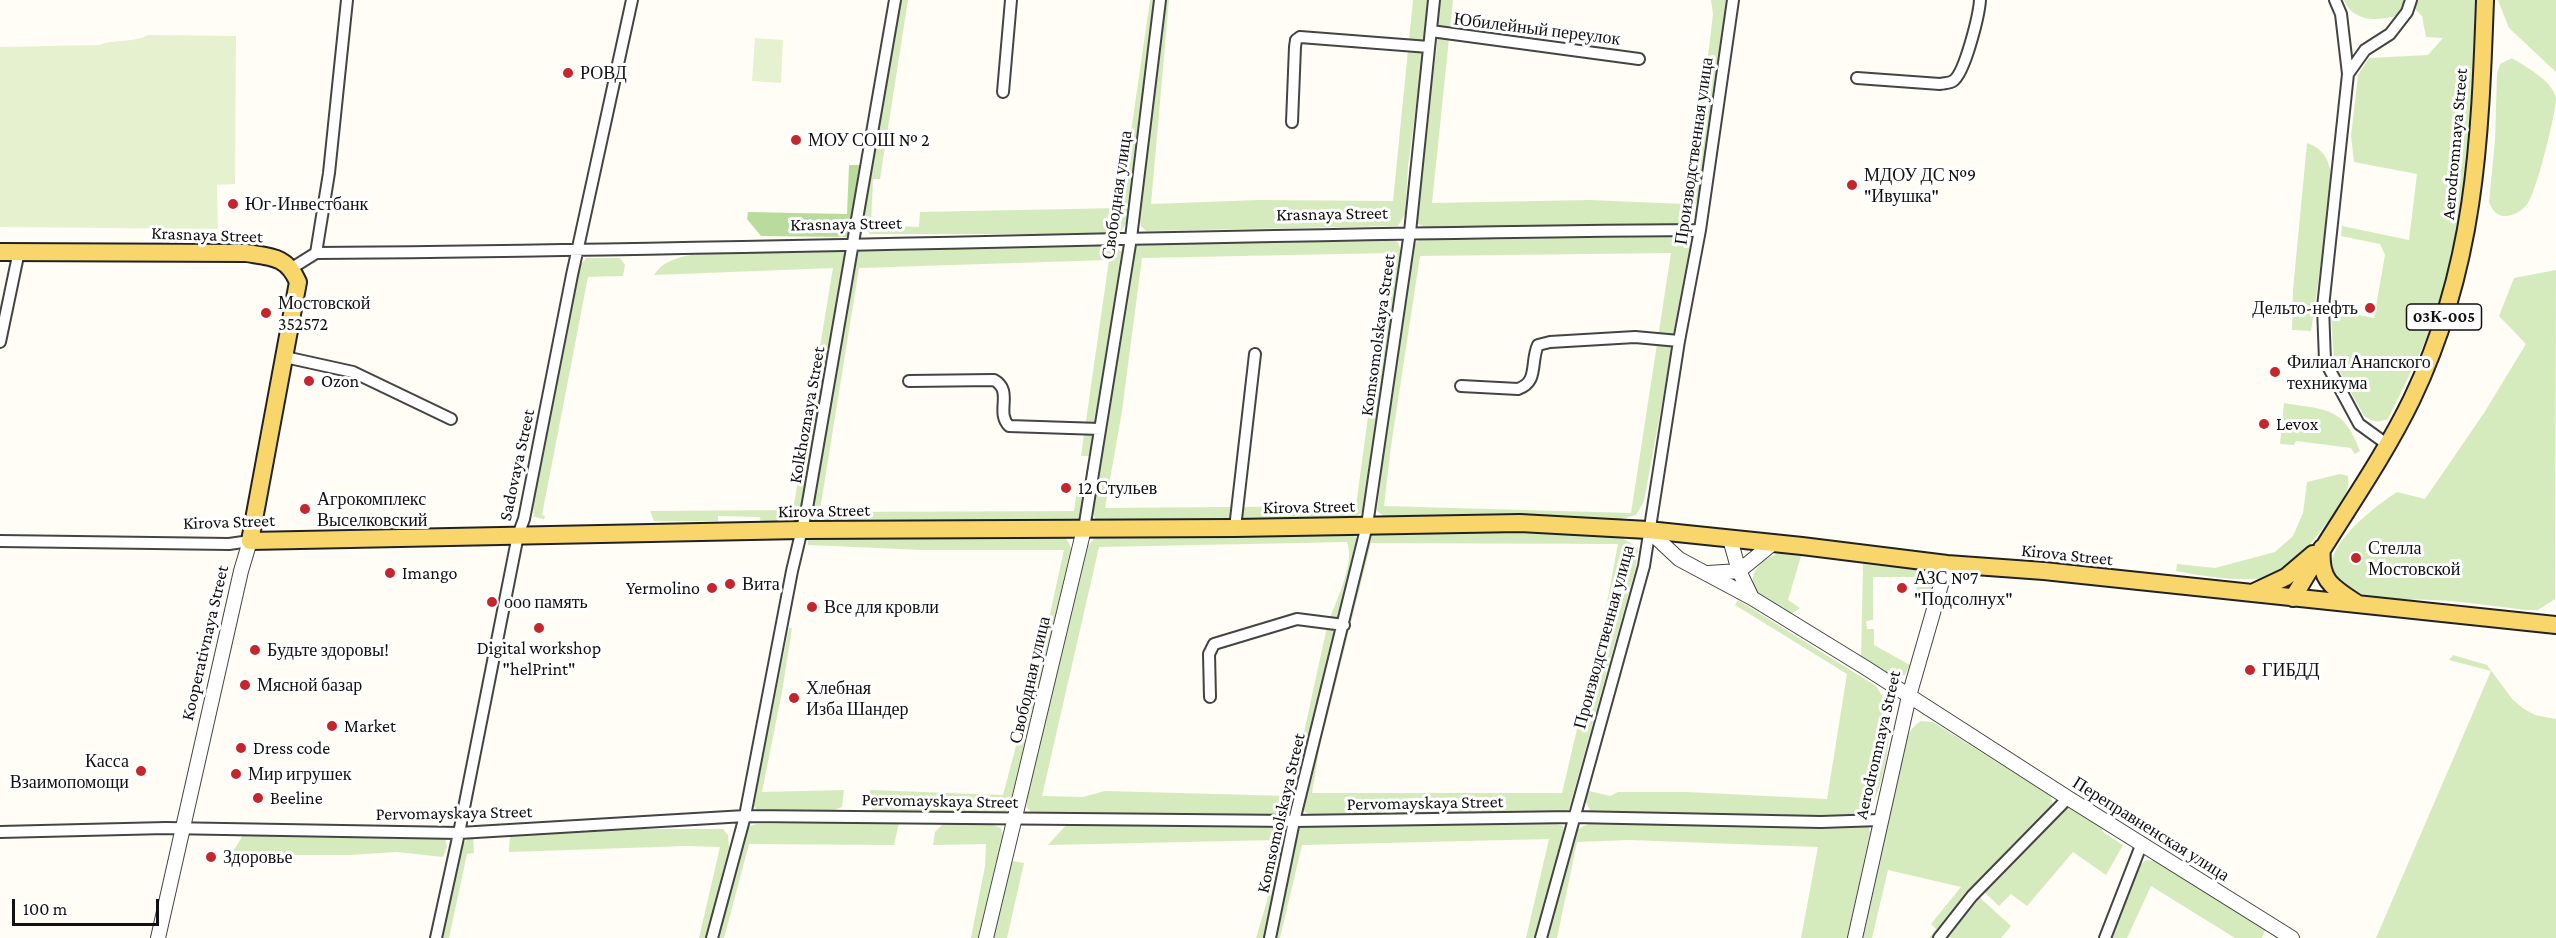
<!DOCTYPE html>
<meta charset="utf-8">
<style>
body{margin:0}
#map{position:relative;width:2556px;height:938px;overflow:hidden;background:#fffdf5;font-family:"Crimson Pro",serif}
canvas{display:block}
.scale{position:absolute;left:12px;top:899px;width:147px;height:27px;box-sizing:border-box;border:3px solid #111;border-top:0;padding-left:8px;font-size:18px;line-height:21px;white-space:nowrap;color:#111;-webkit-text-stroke:4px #fff;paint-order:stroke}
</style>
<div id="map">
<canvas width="2556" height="938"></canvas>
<div class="scale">100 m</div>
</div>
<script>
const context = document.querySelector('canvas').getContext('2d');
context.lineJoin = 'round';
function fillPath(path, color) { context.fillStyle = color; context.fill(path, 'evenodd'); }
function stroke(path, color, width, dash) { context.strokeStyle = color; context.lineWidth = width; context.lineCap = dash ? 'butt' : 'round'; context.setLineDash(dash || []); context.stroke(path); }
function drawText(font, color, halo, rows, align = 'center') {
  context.font = font + ' "Crimson Pro",serif'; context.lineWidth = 6; context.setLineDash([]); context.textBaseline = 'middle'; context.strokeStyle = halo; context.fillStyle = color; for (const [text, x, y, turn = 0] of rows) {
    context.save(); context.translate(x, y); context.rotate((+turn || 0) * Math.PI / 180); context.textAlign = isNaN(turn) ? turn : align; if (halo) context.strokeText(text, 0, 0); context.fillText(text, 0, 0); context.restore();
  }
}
const green = new Path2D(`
 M899,0H908L880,179H873L871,225L919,227L920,212L1120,208L1150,0H1155L1127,222L1121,231L1109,234H870L864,227V204Z
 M1164,0H1169L1151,204L1259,200L1393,201L1413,0H1430L1408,167L1405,214L1398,226L1146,231L1141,226L1138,215Z
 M1438,0H1453L1432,203L1590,200L1685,204L1709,48L1713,14L1711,0H1728L1699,194C1694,211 1691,220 1674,226L1425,227L1418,224L1415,216L1416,196L1437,47Z
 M2344,0H2409L2400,15C2379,21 2353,23 2344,0Z
 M2416,0H2475C2472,103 2474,212 2437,311C2424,348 2405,383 2388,419C2378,423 2372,422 2364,416L2334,361L2331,317L2334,310L2374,318L2385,255L2380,244L2341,236L2342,226L2409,240L2417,174L2354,162L2351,136L2358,75L2369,58L2428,55L2443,38L2426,37L2422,16L2415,9Z
 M2498,0H2556V72L2509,28Z
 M2512,58C2526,67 2552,80 2556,98C2556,113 2537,190 2528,203C2522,211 2514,216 2505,216C2496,216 2492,209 2489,202L2495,140L2497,74L2500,64Z
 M2307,143C2329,151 2331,167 2332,188L2311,331L2292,330L2293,290Z
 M1681,237L1690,244L1689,258L1644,501L1636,515L1621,519L1385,517L1377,511L1390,394L1410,253L1416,242L1421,239ZM1671,253L1631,513L1384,506L1391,446L1420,256Z
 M1390,239L1398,242L1401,251L1399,274L1364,511L1352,519L1096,520L1092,512L1093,495L1132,250L1139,244H1149ZM1390,253L1356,506L1105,508L1122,411L1142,258Z
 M1102,246L1117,249L1124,253L1090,456H1081L1109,260L859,268L820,510L837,512L1074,511L1077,489H1084L1079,521L810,524L856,249Z
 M846,249V271L808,484L799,521L761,525L760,517L718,516V521H654L650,511L793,510L833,268L654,275C656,272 660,267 663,265C702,240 797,258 846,249Z
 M586,258H620L625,265L623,276L588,277L542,515L545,516L544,519L534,517L533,508L541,461L579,267Z
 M2556,270L2555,599L2538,610H2526C2500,607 2474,603 2449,601C2417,598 2384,603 2354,591C2293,568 2372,508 2397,492L2425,499L2484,413L2526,344L2499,316L2514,278Z
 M2284,403C2327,410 2344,407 2360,451L2355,454L2351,448L2296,441L2294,445L2280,444Z
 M2340,474L2348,476C2351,493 2338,508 2328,521C2315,538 2302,557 2285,570C2263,587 2202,576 2176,571L2177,564L2215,568L2275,552L2293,536L2303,513L2307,482Z
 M1568,531L1618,536L1638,547L1636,567L1569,809L1564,812L1351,817L1310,815L1304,811L1302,804L1368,535L1371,532ZM1371,543L1618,544L1607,602L1562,793H1312L1319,750Z
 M1350,532L1356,537V551L1339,616L1335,619L1330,618C1337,599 1355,562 1347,542L1099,547L1042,796L1083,797L1105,791L1290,796L1327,627L1334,629L1336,635L1292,808L1287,815L1032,813L1027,808L1026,799L1085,549L1094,539L1103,534Z
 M1064,537L1069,543L1072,552L1012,805L1007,811L996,814L873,811L870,804V790L1003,795L1045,637L1064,550H923L808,545V538Z
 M1778,553L1801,556L1788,600L1800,608L1788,616L1753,592C1750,570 1759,562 1778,553Z
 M1863,564L1921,570L1930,574L1934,579C1935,592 1930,598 1917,598L1916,577H1873V620L1866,621L1867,629H1874V645L1910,665L1905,675C1889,679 1874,665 1861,658Z
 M1738,600L1876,686C1882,695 1887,704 1889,715C1892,742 1882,787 1870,810L1860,814L1809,817L1591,812L1586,802L1585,790L1610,796L1618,792H1687L1827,799L1847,674L1735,605Z
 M789,628H792L782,692L762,792L844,790L842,807L832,811H758L753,805Z
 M2453,655L2487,665L2513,700L2524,709L2535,715L2556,719V938H2376L2491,671L2449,660Z
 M1921,721L1933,722L2050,795L2052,801L2051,811L1935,938H1929L1936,929L1931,924L1961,887L1888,870L1872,938H1862L1902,756C1906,743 1908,728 1921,721Z
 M2068,807L2100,826L2103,832L2123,845L2106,875L2073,852L2027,906L2011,894L1999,906L1983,891Z
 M899,823L894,845L749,844L724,938H716L746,827L757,824Z
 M944,823L990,824L1001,828L1003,835L1002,847L980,938H971L985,866L986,844L933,845L935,832Z
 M1067,824L1280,827L1284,830L1287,837L1266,938H1256L1267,901L1277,840L1048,845Z
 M1557,824L1563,826L1564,834L1536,938H1526L1549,839L1302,845L1280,938H1273L1296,834L1300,827Z
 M1588,824L1827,827L1862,824L1869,827L1870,833L1847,938H1801L1818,847L1629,840L1577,842L1557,938H1546L1571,841L1578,829Z
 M615,829H723L728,835L729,847L706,938H699L720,847L685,846L509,852L510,833Z
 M395,834L445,837L447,847L443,857L397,852L350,855H231L243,835Z
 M473,836L474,853L467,854L449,938H441L461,846L469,837Z
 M2146,860L2157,861L2266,928L2262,938H2235L2151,886L2127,938H2112C2119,919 2131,870 2146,860Z
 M1012,861L1024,863L1007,938H991Z
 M1978,896L2011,926L2001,938H1943Z`);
const forest = new Path2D(`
 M849,165H862L850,232L846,237L761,236L747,219L748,212L847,214Z`);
const pitch = new Path2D(`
 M148,35L236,36L235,184L217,185L218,229L0,227V47L99,45C114,39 134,43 148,35Z
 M755,38L783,40L781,83L752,81Z`);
const minor = new Path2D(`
 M2335,0L2341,14L2348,74
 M1431,31L1639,59
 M1857,78L1940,84C1944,83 1950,83 1953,81C1965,73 1979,15 1980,0
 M1003,92L1011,0
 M1292,122L1295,47L1296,40L1300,37L1429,47
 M316,253L329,173L347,0
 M292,268L316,253C778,250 1239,233 1700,230
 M0,342L19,251
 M285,357L353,372L451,419
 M909,381L994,380C1014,391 995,412 1009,426L1100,429
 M1461,386L1518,389C1539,382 1530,362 1538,345L1550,342L1635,337L1679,341
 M2388,445L2359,424L2325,361L2323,307L2348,74L2365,50L2390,34L2407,12L2411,0
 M1235,528L1255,354
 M1084,529L1131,238L1160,0
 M0,541L229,544L250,541
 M1210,697L1209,654L1214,644L1297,619L1344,625
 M0,832L166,828L459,833L745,816L1294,821L1573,817L1821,822L1880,820
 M436,938L459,833L518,535L524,519L572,275L632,0
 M712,938L745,816L792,571L807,508L895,0
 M1270,938L1294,821L1367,525L1410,232L1434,0
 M1541,938L1644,566L1679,341L1700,230L1733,0
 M1939,938L1972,896L2068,798
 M2105,938L2142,843`);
const tertiary = new Path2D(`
 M1648,530L1679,559L1752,598L1866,668L2068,798L2292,938
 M1730,539L1739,571L1752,598
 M1708,573L1739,571L1772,544
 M158,938L241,571L250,541
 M986,938L1084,529
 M1855,938L1909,696L1947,564`);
const primary = new Path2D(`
 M0,252L246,253C271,257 287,256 298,282L250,541L801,530L1235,528L1520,523L1648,530L1802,546L1947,564L2044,571L2556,625
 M2322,548C2319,581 2332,587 2358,604
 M2252,593L2286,577L2313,554
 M2293,598C2331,531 2378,469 2412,399C2475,267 2480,143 2485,0`);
const markers = [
 [568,73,6,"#c4262e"],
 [796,140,6,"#c4262e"],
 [1852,185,6,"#c4262e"],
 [233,204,6,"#c4262e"],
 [2370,308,6,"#c4262e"],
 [266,313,6,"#c4262e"],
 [2275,372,6,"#c4262e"],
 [309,381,6,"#c4262e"],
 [2264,424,6,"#c4262e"],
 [1066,488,6,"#c4262e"],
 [305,509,6,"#c4262e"],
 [2356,558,6,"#c4262e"],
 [390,573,6,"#c4262e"],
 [730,584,6,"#c4262e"],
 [712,588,6,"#c4262e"],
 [1902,588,6,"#c4262e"],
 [492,602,6,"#c4262e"],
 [812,607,6,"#c4262e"],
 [539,628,6,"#c4262e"],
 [255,650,6,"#c4262e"],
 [2250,670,6,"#c4262e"],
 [245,685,6,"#c4262e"],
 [794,698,6,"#c4262e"],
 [332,726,6,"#c4262e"],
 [241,748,6,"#c4262e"],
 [141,771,6,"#c4262e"],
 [236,774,6,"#c4262e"],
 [258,798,6,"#c4262e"],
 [211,857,6,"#c4262e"]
];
const shields = [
 [2444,317,75]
];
const shieldNames = [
 ["03К-005",2444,317]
];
const streetNames = [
 ["Юбилейный переулок",1537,29,7],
 ["Aerodromnaya Street",2455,144,-85],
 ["Производственная улица",1694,151,-82],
 ["Свободная улица",1117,195,-82],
 ["Krasnaya Street",1332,214,-1],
 ["Krasnaya Street",846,224,-1],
 ["Krasnaya Street",207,235,2],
 ["Komsomolskaya Street",1378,335,-82],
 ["Kolkhoznaya Street",807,415,-80],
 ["Sadovaya Street",517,465,-78],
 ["Kirova Street",1309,507,-1],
 ["Kirova Street",824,511,-1],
 ["Kirova Street",229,522,-2],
 ["Kirova Street",2067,555,6],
 ["Производственная улица",1604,637,-75],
 ["Kooperativnaya Street",205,643,-77],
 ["Свободная улица",1030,680,-77],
 ["Aerodromnaya Street",1878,745,-77],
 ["Pervomayskaya Street",940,801,1],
 ["Pervomayskaya Street",1425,803,-1],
 ["Pervomayskaya Street",454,813,-1],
 ["Komsomolskaya Street",1281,813,-77],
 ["Переправненская улица",2151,829,32]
];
const poiNames = [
 ["РОВД",580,73],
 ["МОУ СОШ № 2",808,140],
 ["МДОУ ДС №9",1864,175],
 ["\"Ивушка\"",1864,196],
 ["Юг-Инвестбанк",245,204],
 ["Мостовской",278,303],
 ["352572",278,324],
 ["Дельто-нефть",2358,308,"right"],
 ["Филиал Анапского",2287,362],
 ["техникума",2287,383],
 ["Ozon",321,381],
 ["Levox",2276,424],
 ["12 Стульев",1078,488],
 ["Агрокомплекс",317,499],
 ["Выселковский",317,520],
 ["Стелла",2368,548],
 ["Мостовской",2368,569],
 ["Imango",402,573],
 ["АЗС №7",1914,578],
 ["\"Подсолнух\"",1914,599],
 ["Вита",742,584],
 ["Yermolino",700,588,"right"],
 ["ооо память",504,602],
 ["Все для кровли",824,607],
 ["Digital workshop",539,648,"center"],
 ["\"helPrint\"",539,669,"center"],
 ["Будьте здоровы!",267,650],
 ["ГИБДД",2262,670],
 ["Мясной базар",257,685],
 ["Хлебная",806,688],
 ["Изба Шандер",806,709],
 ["Market",344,726],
 ["Dress code",253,748],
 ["Касса",129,761,"right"],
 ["Взаимопомощи",129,782,"right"],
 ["Мир игрушек",248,774],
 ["Beeline",270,798],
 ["Здоровье",223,857]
];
fillPath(green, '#d5ebbd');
fillPath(forest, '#b9dc9c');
fillPath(pitch, '#e6f2cf');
stroke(minor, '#444', 14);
stroke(tertiary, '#444', 16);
stroke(primary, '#222', 20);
stroke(minor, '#fff', 10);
stroke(tertiary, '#fff', 14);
stroke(primary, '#f9d66b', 16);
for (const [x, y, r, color] of markers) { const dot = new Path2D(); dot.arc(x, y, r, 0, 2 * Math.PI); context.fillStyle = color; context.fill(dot); stroke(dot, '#fff', 2); }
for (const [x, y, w] of shields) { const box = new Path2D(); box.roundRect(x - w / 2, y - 13, w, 26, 4.5); context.fillStyle = '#fff'; context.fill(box); stroke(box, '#111', 1.5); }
drawText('bold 16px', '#111', null, shieldNames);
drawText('18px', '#111', '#fff', streetNames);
drawText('18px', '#111', '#fff', poiNames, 'left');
</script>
